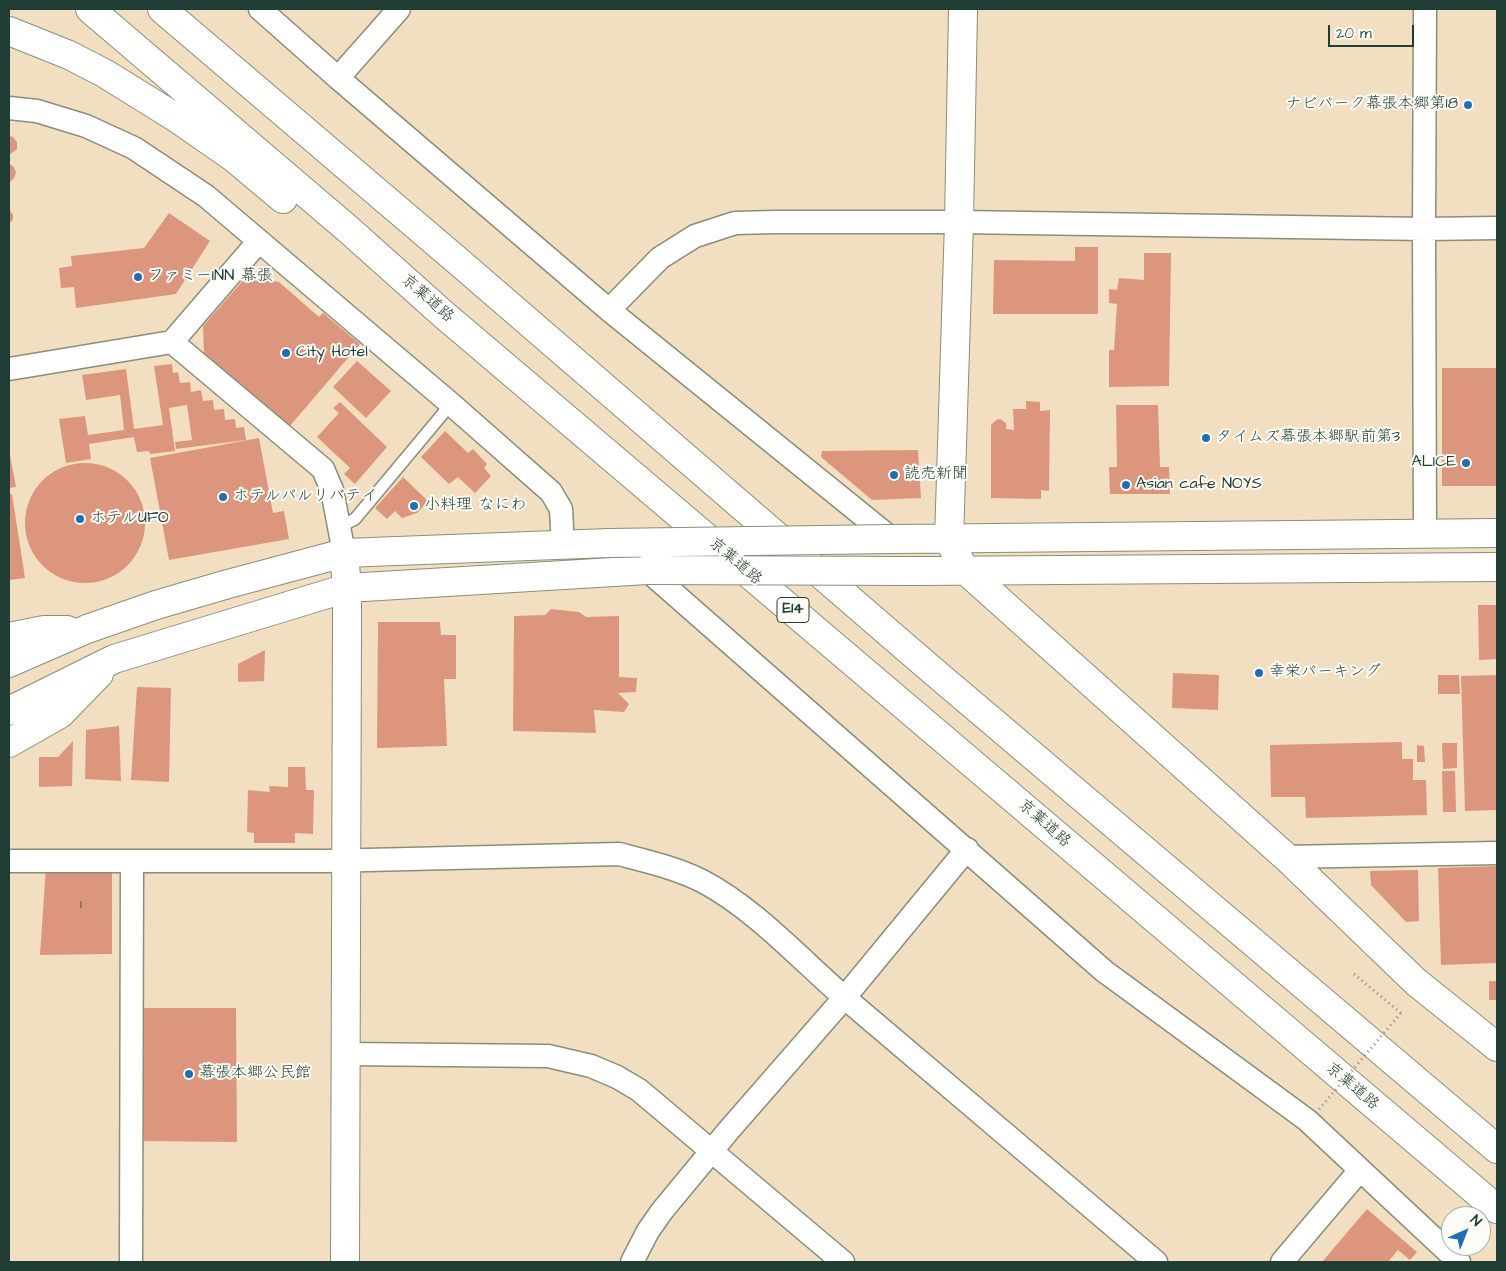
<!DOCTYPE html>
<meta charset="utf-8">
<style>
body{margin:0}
#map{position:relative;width:1506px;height:1271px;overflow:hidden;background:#f2dfc1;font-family:"Architects Daughter",sans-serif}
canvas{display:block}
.frame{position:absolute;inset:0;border:10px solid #1f3d34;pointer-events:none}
.north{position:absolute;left:1441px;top:1206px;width:50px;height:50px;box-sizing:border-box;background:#fdfcf7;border:1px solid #a4b0a9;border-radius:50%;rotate:44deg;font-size:14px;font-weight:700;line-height:20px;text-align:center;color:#1f3d34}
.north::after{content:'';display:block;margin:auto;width:18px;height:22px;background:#1f6fb2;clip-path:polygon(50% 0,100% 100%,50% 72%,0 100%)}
.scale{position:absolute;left:1328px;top:25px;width:86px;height:22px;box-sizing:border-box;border:2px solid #1f3d34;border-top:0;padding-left:6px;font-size:15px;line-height:18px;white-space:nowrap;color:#1f3d34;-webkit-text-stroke:4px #fdfcf7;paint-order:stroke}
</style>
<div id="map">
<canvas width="1506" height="1271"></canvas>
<div class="frame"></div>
<div class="north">N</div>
<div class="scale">20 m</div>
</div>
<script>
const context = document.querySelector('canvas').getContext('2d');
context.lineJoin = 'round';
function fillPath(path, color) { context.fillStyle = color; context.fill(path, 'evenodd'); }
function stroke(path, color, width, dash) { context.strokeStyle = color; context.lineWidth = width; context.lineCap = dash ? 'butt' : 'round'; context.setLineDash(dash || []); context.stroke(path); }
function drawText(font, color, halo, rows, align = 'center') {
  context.font = font + ' "Architects Daughter","Klee One",sans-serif'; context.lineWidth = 4; context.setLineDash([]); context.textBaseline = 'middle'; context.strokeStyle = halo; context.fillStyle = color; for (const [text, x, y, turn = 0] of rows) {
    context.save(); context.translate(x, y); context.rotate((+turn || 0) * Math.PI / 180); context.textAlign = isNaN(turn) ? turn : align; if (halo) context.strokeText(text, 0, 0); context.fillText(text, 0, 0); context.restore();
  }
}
const building = new Path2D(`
 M9,136L13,137L17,142V149L9,155Z
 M9,164L13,166L16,172L14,178L9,183Z
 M9,209L13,215V219L9,225Z
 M169,213L210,241L176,294L76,308L74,287L61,288L59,268L72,266L71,256L144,248Z
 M1075,247H1098V314H993L994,260L1075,261Z
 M1144,253H1171L1169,386L1109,387V350H1114L1117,304L1109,303V289L1117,290L1119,278L1144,280Z
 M246,277L279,282L319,317L323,313L360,344L289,427L204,356L203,326Z
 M357,361L391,391L366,418L333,387Z
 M172,364L173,373L178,372L180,383L190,382L191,392L201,390L203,401L213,400L214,410L224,409L225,420L235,419L236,428L244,427L246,440L176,449L175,442L192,440L187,405L169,408L175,451L150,454L149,451L137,452L134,437L89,444L91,459L66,463L59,419L85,416L88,435L124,430L120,395L86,400L82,375L126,369L134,429L163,425L154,366Z
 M1442,368H1497V486H1442Z
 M1026,401L1040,402V411L1050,410L1049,491L1041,490V499L991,498V425L996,420L1000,419L1006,423V429L1014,430L1013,409H1026Z
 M340,402L387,447L355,484L344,474L350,468L317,437L339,413L333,408Z
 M1116,405H1158L1160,467H1169L1170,494H1110L1109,467H1117Z
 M445,431L468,453L473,449L487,464L484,468L491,476L475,493L458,477L449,484L421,457Z
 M259,438L273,513L284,511L289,539L169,560L150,458Z
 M9,450L16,487L9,488Z
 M918,450L921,498L872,500L821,457L822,451Z
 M25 523a60 60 0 1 1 120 0a60 60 0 1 1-120 0Z
 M403,477L428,501L417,513L402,518L395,511L387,519L375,508Z
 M12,494L25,578L9,580V495Z
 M1478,605H1497V659L1479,660Z
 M551,609L579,612L586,617L619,616V677L637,678L636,692L618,693L629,704L624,712L594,710L596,733L513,731L514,616L545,615Z
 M378,622H440L441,635H456V679H444L447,746L377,748Z
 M265,650L264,681L238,682V664Z
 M1173,673L1219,675L1218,710L1172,708Z
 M1438,675H1459L1460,694H1438Z
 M1497,675V810L1465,811L1461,676Z
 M137,687L171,688L169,782L131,780Z
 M119,726L121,781L85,779L86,730Z
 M73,741L72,786L39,787V757H58Z
 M1402,742V759H1413V780H1426L1427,815L1306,818L1305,797H1271L1270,745Z
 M1442,743H1457V768L1443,769Z
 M1417,745L1424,746L1425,762H1417Z
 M288,767H305L306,790H314L313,834L295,833V843H254V833L247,832L248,790L270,792L269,786L288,787Z
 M1442,771H1455L1456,812H1443Z
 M1497,866V963L1441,965L1438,868Z
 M46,867L112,868V954L40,955Z
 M1418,870L1419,921L1406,922L1371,885L1370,871Z
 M1489,981H1497V1000H1489Z
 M141,1008H236L237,1142L140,1141Z
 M1367,1209L1417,1252L1410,1260L1398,1250L1388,1262H1322Z`);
const path = new Path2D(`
 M1354,974L1401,1013`);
const lane = new Path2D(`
 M339,527L355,519L451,404`);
const street = new Path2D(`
 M260,9L338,78L399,9
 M1425,9L1424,229L1425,533
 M338,78L609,310L892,539
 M9,108L37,111L86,126L134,148L206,196L451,404L551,492L561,509L563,545
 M609,310L660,258L695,236L735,223L775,222H959L1424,229L1497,228
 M172,342L323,469L332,490L344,553
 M9,369L172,342L259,241
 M647,570L1104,971L1307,1120L1459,1262
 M1286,857L1497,853
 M9,861H325L619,854C646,861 676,868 702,881C754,908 800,959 845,998C948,1086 1053,1174 1156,1262
 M345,1054L548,1056L591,1066L617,1077L639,1090L843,1262
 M131,1262L132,862
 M632,1262L648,1231L662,1211L729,1130L845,997L967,849
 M1282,1262L1360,1170`);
const secondary = new Path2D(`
 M963,9L959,222L949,540L964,569L1286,857L1416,982L1497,1047
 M892,539L1497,533
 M344,553L347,588V619L345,1262
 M915,571L1497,567
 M9,637L44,630H67
 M9,663L87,629L156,605L228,584L344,553L609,543
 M9,711L114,659L347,588L647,570
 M9,743L60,714L99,674`);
const highway = new Path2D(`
 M90,9L349,230L443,314L1497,1209
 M162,9L459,262L933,671L1497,1149
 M9,31L69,55L104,73L175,117L234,158L283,199`);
const pathBridge = new Path2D(`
 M1316,1113L1401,1013`);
const secondaryBridge = new Path2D(`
 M609,543L892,539
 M647,570L915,571`);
const markers = [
 [1468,105,5,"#1f6fb2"],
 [138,277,5,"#1f6fb2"],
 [286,353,5,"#1f6fb2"],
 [1206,438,5,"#1f6fb2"],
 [1466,463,5,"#1f6fb2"],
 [894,475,5,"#1f6fb2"],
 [1126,485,5,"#1f6fb2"],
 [223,497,5,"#1f6fb2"],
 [414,506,5,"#1f6fb2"],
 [80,519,5,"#1f6fb2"],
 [1259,673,5,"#1f6fb2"],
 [189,1074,5,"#1f6fb2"]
];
const numberNames = [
 ["1",81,905]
];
const shields = [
 [793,610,32]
];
const shieldNames = [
 ["E14",793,610]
];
const poiNames = [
 ["ナビパーク幕張本郷第18",1458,105,"right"],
 ["ファミーINN 幕張",148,277],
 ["City Hotel",296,353],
 ["タイムズ幕張本郷駅前第3",1216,438],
 ["ALICE",1456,463,"right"],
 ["読売新聞",904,475],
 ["Asian cafe NOYS",1136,485],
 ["ホテルパルリバテイ",233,497],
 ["小料理 なにわ",424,506],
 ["ホテルUFO",90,519],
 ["幸栄パーキング",1269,673],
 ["幕張本郷公民館",199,1074]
];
const streetNames = [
 ["京葉道路",427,299,41],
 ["京葉道路",735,562,40],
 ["京葉道路",1044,824,41],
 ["京葉道路",1352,1087,40]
];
fillPath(building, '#dc967e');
stroke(lane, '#888e7a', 14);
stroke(street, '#888e7a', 25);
stroke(secondary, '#888e7a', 30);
stroke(highway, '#888e7a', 30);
stroke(path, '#888e7a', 3, [1, 4]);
stroke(lane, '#fff', 11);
stroke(street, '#fff', 22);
stroke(secondary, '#fff', 28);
stroke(highway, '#fff', 28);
stroke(secondaryBridge, '#888e7a', 30, []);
stroke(pathBridge, '#888e7a', 3, [1, 4]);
stroke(secondaryBridge, '#fff', 28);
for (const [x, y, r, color] of markers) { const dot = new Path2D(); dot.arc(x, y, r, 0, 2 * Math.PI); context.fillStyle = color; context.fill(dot); stroke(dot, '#fdfcf7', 2); }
drawText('14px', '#4e5346', null, numberNames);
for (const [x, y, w] of shields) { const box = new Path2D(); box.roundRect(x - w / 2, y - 12.5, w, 25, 4); context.fillStyle = '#fdfcf7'; context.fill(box); stroke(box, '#1f3d34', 1); }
drawText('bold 15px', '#1f3d34', null, shieldNames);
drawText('16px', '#1f3d34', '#fdfcf7', poiNames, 'left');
drawText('16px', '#1f3d34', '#fdfcf7', streetNames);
</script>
